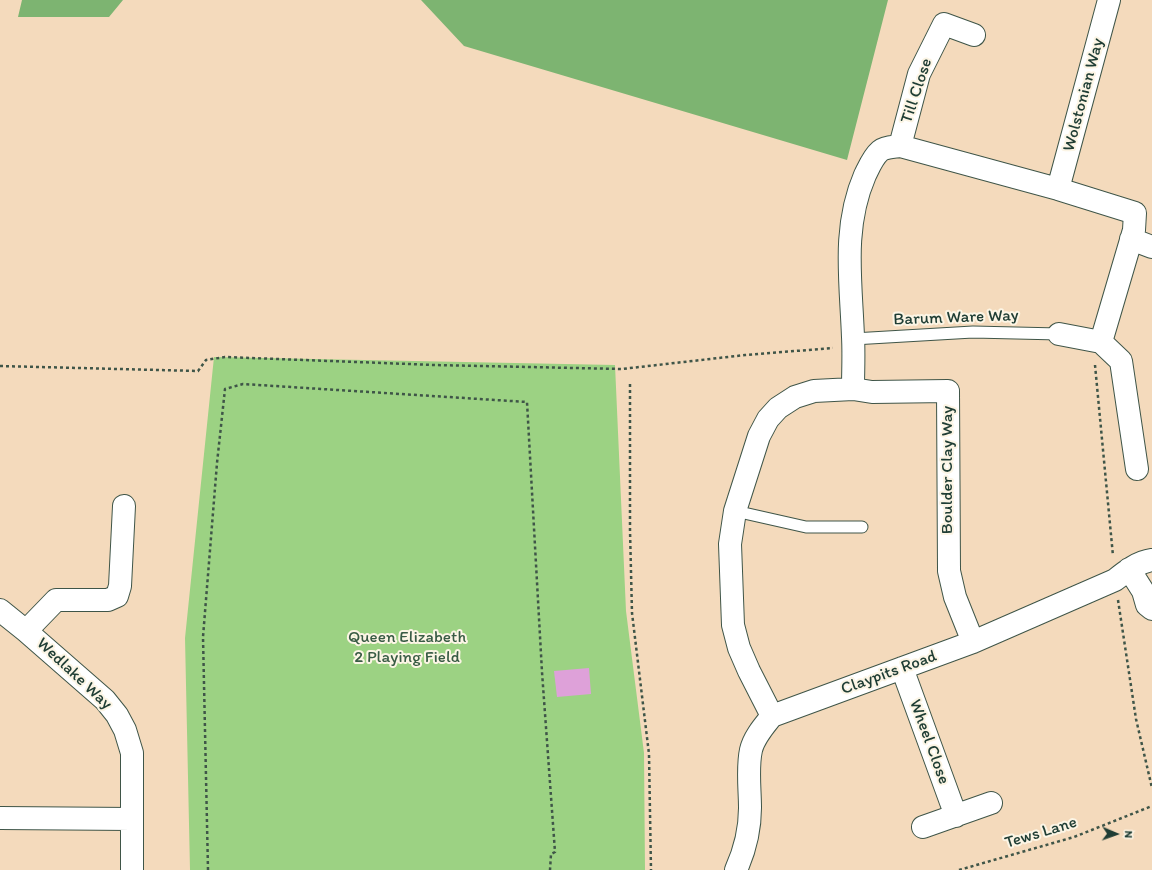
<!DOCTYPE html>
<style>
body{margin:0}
#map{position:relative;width:1152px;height:870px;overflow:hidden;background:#f4dabc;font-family:Itim,sans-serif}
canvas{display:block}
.north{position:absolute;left:1096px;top:814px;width:40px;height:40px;-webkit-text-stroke:3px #fcf5e5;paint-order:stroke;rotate:92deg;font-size:11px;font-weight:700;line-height:16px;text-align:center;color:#1f3d34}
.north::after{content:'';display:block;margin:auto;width:14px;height:18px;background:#1f3d34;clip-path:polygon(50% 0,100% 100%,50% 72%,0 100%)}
</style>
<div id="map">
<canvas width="1152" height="870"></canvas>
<div class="north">N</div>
</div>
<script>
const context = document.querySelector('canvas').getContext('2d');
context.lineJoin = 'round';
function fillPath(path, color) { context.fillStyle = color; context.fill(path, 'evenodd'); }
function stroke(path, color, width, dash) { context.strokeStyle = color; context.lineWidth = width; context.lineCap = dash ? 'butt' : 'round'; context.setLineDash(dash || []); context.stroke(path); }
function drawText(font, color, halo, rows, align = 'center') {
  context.font = font + ' Itim,sans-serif'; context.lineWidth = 4; context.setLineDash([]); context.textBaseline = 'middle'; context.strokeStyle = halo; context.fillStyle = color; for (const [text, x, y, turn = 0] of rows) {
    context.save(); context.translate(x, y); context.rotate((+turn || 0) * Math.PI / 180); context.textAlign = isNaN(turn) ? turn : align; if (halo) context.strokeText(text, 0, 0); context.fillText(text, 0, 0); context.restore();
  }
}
const green = new Path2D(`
 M214,357L615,365L626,611L644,753L645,870H190L185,638Z`);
const forest = new Path2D(`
 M22,0H123L109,17H18Z
 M421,0H888L847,160L464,46Z`);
const building = new Path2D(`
 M589,668L591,694L557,697L554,671Z`);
const path = new Path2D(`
 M1095,365L1113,556
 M0,366L198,371L206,360L225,357L435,365L622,369L745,355L833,348
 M630,384V530L632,613L649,754L651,870
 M1118,600L1136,719L1152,788
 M208,870L203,637L217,463L225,389L243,384L527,402L542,672L555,852L551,854L550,870
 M959,870L1074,837L1152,806`);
const lane = new Path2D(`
 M853,339L973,332L1059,334
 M735,511L806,527H862`);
const street = new Path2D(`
 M900,146L919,74L944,24L974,35
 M1058,189L1109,0
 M1131,239L1152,247
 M1059,334L1101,342L1121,361L1137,469
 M853,389C853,372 854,354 853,337C851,281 842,228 865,175C869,167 873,157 880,151C885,147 893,147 900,146L1058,189L1135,213L1134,230L1101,342
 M1129,569L1143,591L1147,605L1152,609
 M0,610L26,631L105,700L117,715L125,730L132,753V870
 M26,631L56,600H108L117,596L120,586L124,506
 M902,668L956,816
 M772,716L749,671L739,648L733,625L730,544L735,511L759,436L768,419L778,408L795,397L814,391L853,389L872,392L948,391L949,571L955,597L973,642
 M0,818L132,819
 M923,827L991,803
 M736,870C745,850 750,830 750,808C750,789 747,768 751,750C754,737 764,726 772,716L973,642L1115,580C1126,571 1138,562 1152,560`);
const streetNames = [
 ["Till Close",917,91,-72],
 ["Wolstonian Way",1084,95,-75],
 ["Barum Ware Way",956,318,-2],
 ["Boulder Clay Way",948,470,-90],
 ["Claypits Road",889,673,-20],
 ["Wedlake Way",74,674,43],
 ["Wheel Close",929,742,70],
 ["Tews Lane",1041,833,-17]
];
const parkNames = [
 ["Queen Elizabeth",407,638],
 ["2 Playing Field",407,658]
];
fillPath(green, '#9cd283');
fillPath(forest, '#7db471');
fillPath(building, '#dea1d9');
stroke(lane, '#3f5548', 13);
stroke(street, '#3f5548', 24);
stroke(path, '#3f5548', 2.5, [3, 3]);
stroke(lane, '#fff', 11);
stroke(street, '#fff', 22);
drawText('17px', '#1f3d34', '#fcf5e5', streetNames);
drawText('17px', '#385b44', '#fcf5e5', parkNames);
</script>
